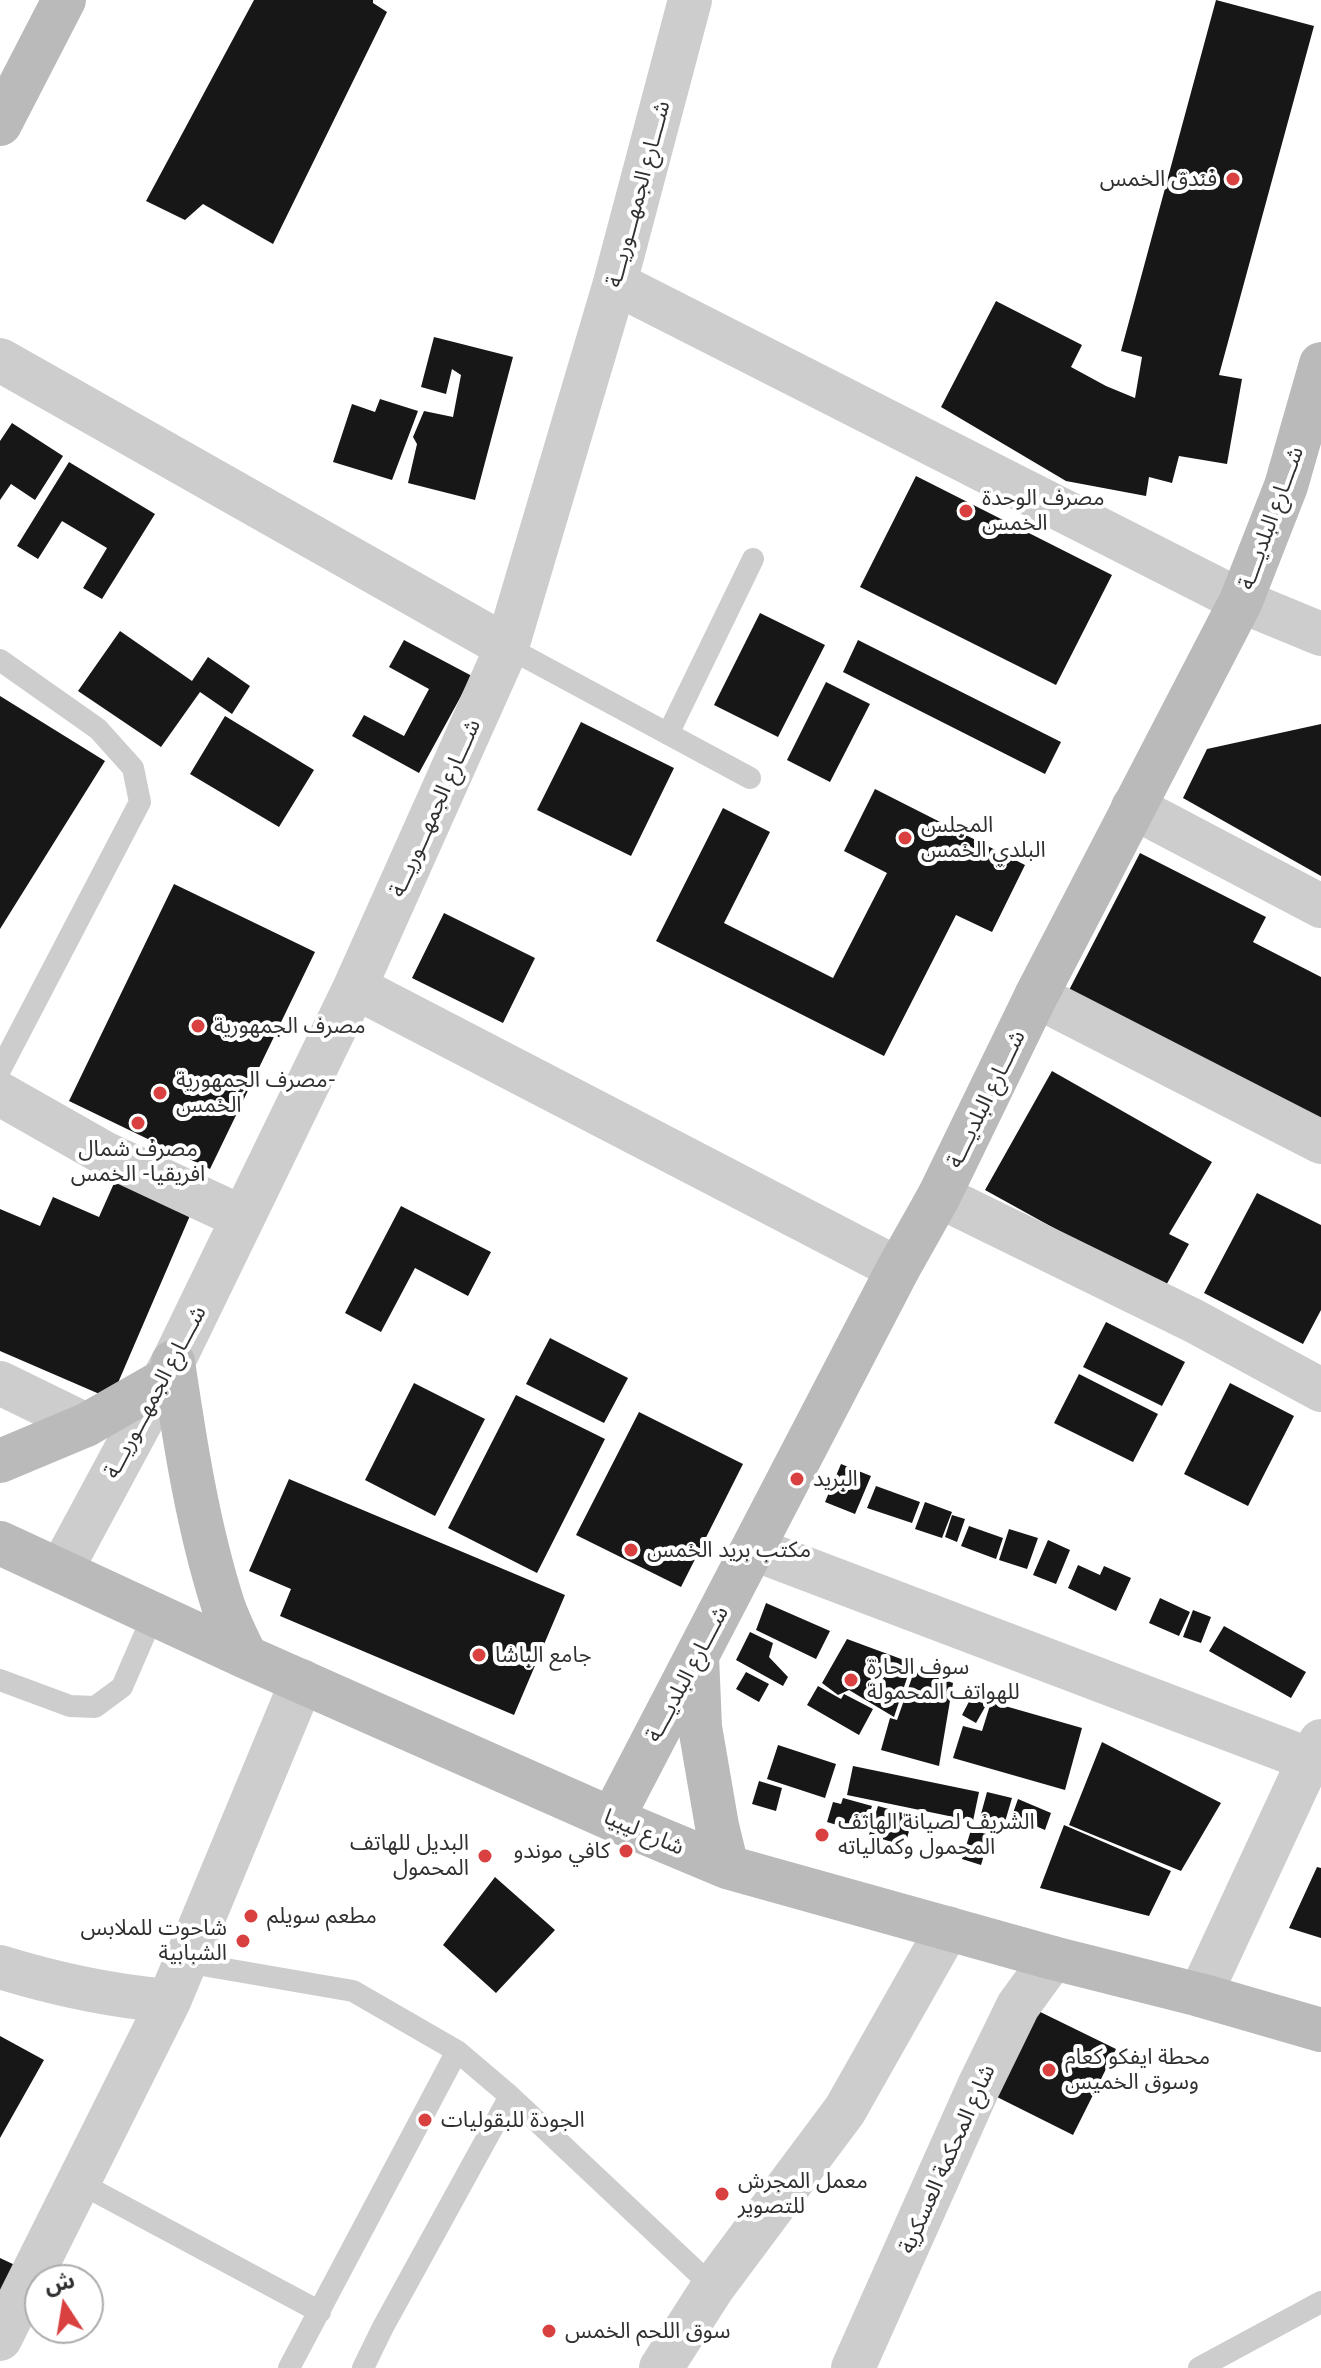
<!DOCTYPE html>
<meta charset="utf-8">
<style>
body{margin:0}
#map{position:relative;width:1321px;height:2368px;overflow:hidden;background:#fff;font-family:Lato,"Noto Sans Arabic",sans-serif}
canvas{display:block}
.north{position:absolute;left:24px;top:2264px;width:80px;height:80px;box-sizing:border-box;background:#fff;border:2px solid #acacac;border-radius:50%;rotate:348deg;font-size:22px;font-weight:700;line-height:32px;text-align:center;color:#303030}
.north::after{content:'';display:block;margin:auto;width:28px;height:36px;background:#d94141;clip-path:polygon(50% 0,100% 100%,50% 72%,0 100%)}
</style>
<div id="map">
<canvas width="1321" height="2368"></canvas>
<div class="north">ش</div>
</div>
<script>
const context = document.querySelector('canvas').getContext('2d');
context.lineJoin = 'round';
function fillPath(path, color) { context.fillStyle = color; context.fill(path, 'evenodd'); }
function stroke(path, color, width, dash) { context.strokeStyle = color; context.lineWidth = width; context.lineCap = dash ? 'butt' : 'round'; context.setLineDash(dash || []); context.stroke(path); }
function drawText(font, color, halo, rows, align = 'center') {
  context.font = font + ' Lato,"Noto Sans Arabic",sans-serif'; context.lineWidth = 8; context.setLineDash([]); context.textBaseline = 'middle'; context.strokeStyle = halo; context.fillStyle = color; for (const [text, x, y, turn = 0] of rows) {
    context.save(); context.translate(x, y); context.rotate((+turn || 0) * Math.PI / 180); context.textAlign = isNaN(turn) ? turn : align; if (halo) context.strokeText(text, 0, 0); context.fillText(text, 0, 0); context.restore();
  }
}
const building = new Path2D(`
 M254,0H373V3L387,12L273,244L203,204L185,220L146,201Z
 M1216,0L1314,26L1219,375L1242,379L1227,464L1179,456L1172,483L1149,477L1146,496L1066,481L941,407L996,301L1082,345L1071,367L1106,386L1135,398L1142,357L1121,351Z
 M434,337L513,357L475,500L408,483L417,444L413,437L424,411L453,417L461,375L452,369L446,394L421,387Z
 M380,399L418,411L392,480L333,462L352,404L375,412Z
 M12,423L63,456L35,500L11,484L0,500V441Z
 M69,462L155,514L102,599L83,588L107,548L62,521L38,559L17,546Z
 M916,476L1112,575L1056,685L860,587Z
 M760,613L825,645L778,737L714,705Z
 M120,631L192,681L208,657L250,686L232,714L200,692L161,747L78,691Z
 M404,640L472,676L419,773L352,736L364,715L404,736L429,689L389,667Z
 M858,640L1061,742L1045,774L843,672Z
 M826,682L870,704L830,782L787,760Z
 M0,696L105,761L0,929Z
 M225,716L314,770L279,827L190,774Z
 M581,722L674,768L631,856L537,810Z
 M1321,724V876L1183,798L1207,749Z
 M875,789L1025,865L992,932L956,915L884,1056L656,941L723,808L770,832L724,923L833,978L887,873L844,851Z
 M1140,853L1266,917L1253,942L1321,977V1123L1067,994Z
 M174,884L315,952L210,1169L69,1101Z
 M444,913L535,958L503,1023L412,978Z
 M1052,1071L1212,1162L1169,1234L1189,1244L1164,1289L985,1190Z
 M119,1172L195,1204L111,1399L0,1351V1209L40,1226L53,1197L99,1217Z
 M1257,1193L1321,1225V1310L1303,1344L1204,1293Z
 M401,1206L491,1252L468,1296L415,1268L381,1332L345,1313Z
 M1106,1322L1185,1362L1162,1406L1083,1367Z
 M550,1338L628,1378L604,1423L526,1384Z
 M1079,1374L1158,1414L1133,1462L1054,1423Z
 M414,1383L485,1419L435,1516L365,1480Z
 M1230,1383L1294,1416L1248,1506L1184,1474Z
 M516,1395L605,1439L537,1573L448,1528Z
 M639,1412L743,1464L681,1587L576,1535Z
 M841,1464L871,1476L855,1514L825,1502Z
 M289,1479L565,1595L514,1715L280,1616L291,1589L249,1571Z
 M876,1486L920,1502L912,1523L867,1508Z
 M925,1502L952,1512L942,1538L915,1529Z
 M952,1515L965,1519L957,1542L945,1537Z
 M969,1526L1003,1538L996,1559L961,1546Z
 M1009,1529L1038,1538L1027,1569L999,1560Z
 M1048,1540L1070,1550L1056,1584L1033,1575Z
 M1078,1565L1100,1575L1104,1566L1131,1578L1116,1611L1068,1588Z
 M1160,1598L1190,1612L1179,1636L1149,1623Z
 M766,1603L830,1631L816,1659L756,1630Z
 M1193,1610L1211,1617L1201,1643L1183,1637Z
 M1224,1626L1306,1672L1291,1698L1209,1651Z
 M750,1632L773,1643L769,1657L788,1677L783,1686L736,1660Z
 M847,1639L912,1663L894,1717L849,1690L838,1695L822,1683Z
 M915,1669L953,1683L939,1766L881,1750L890,1718L897,1720Z
 M746,1672L769,1684L759,1702L736,1689Z
 M818,1686L841,1699L844,1694L873,1709L859,1735L807,1705Z
 M974,1692L989,1700L976,1723L962,1715Z
 M991,1702L1082,1728L1065,1790L953,1758L963,1726L982,1731Z
 M1102,1742L1221,1803L1181,1871L1069,1825Z
 M778,1745L836,1764L825,1798L767,1779Z
 M853,1766L979,1792L973,1821L847,1795Z
 M759,1781L782,1788L776,1811L752,1804Z
 M987,1792L1012,1798L1002,1832L978,1825Z
 M843,1798L872,1806L863,1833L827,1822L833,1802L841,1804Z
 M1018,1799L1051,1813L1045,1830L1012,1816Z
 M878,1806L913,1816L905,1846L869,1835Z
 M1064,1825L1171,1871L1149,1916L1040,1888Z
 M971,1830L990,1835L981,1865L962,1859Z
 M1317,1867L1321,1868V1938L1289,1928Z
 M495,1877L555,1930L496,1993L443,1945Z
 M1026,2005L1116,2049L1073,2135L983,2090Z
 M0,2036L44,2060L0,2138Z
 M0,2258L17,2266L0,2300Z`);
const lane = new Path2D(`
 M507,647L750,778
 M0,660L98,729L133,768L140,802L0,1070
 M668,734L753,559
 M0,1680L70,1706L95,1707L122,1687L154,1613
 M185,1962L353,1991L457,2051L510,2096L713,2287
 M78,2182L320,2312
 M289,2368L457,2051
 M363,2368L383,2327L510,2096
 M1199,2368L1321,2302`);
const street = new Path2D(`
 M615,283L1241,601L1321,634
 M0,360L507,647
 M1133,807L1321,906
 M355,987L898,1269
 M1036,996L1321,1142
 M0,1094L104,1153L243,1218
 M939,1196L1194,1321L1321,1390
 M0,1383L86,1425
 M754,1549L1321,1764
 M61,1570L173,1362L355,987L507,647L615,283L690,0
 M0,1967C55,1984 111,1996 169,2001
 M1200,1995L1310,1758L1321,1741
 M0,2339L169,2001L302,1681
 M661,2368L713,2287L845,2110L948,1928
 M853,2368L979,2086L1018,2006L1053,1958`);
const secondary = new Path2D(`
 M0,124L64,0
 M173,1362C185,1443 198,1527 223,1605C229,1623 238,1640 246,1657
 M0,1461L86,1425L163,1381
 M0,1543L246,1657L612,1819L727,1867L1053,1958L1200,1995L1321,2030
 M697,1656L700,1727L717,1826L727,1867
 M612,1819L898,1269L939,1196L1036,996L1241,601L1286,486L1321,364`);
const markers = [
 [1233,179,8,"#d94141"],
 [966,511,8,"#d94141"],
 [905,838,8,"#d94141"],
 [198,1026,8,"#d94141"],
 [160,1093,8,"#d94141"],
 [138,1123,8,"#d94141"],
 [797,1479,8,"#d94141"],
 [631,1550,8,"#d94141"],
 [479,1655,8,"#d94141"],
 [851,1680,8,"#d94141"],
 [822,1835,8,"#d94141"],
 [626,1851,8,"#d94141"],
 [485,1856,8,"#d94141"],
 [251,1916,8,"#d94141"],
 [243,1941,8,"#d94141"],
 [1049,2070,8,"#d94141"],
 [425,2120,8,"#d94141"],
 [722,2194,8,"#d94141"],
 [549,2331,8,"#d94141"]
];
const poiNames = [
 ["فندق الخمس",1217,179,"right"],
 ["مصرف الوحدة",982,498],
 ["الخمس",982,523],
 ["المجلس",921,825],
 ["البلدي الخمس",921,850],
 ["مصرف الجمهورية",214,1026],
 ["مصرف الجمهورية-",176,1080],
 ["الخمس",176,1105],
 ["مصرف شمال",138,1149,"center"],
 ["افريقيا- الخمس",138,1174,"center"],
 ["البريد",813,1479],
 ["مكتب بريد الخمس",647,1550],
 ["جامع الباشا",495,1655],
 ["سوف الحارة",867,1667],
 ["للهواتف المحمولة",867,1692],
 ["الشريف لصيانة الهاتف",838,1822],
 ["المحمول وكمالياته",838,1847],
 ["البديل للهاتف",469,1843,"right"],
 ["المحمول",469,1868,"right"],
 ["كافي موندو",610,1851,"right"],
 ["مطعم سويلم",267,1916],
 ["شاحوت للملابس",227,1928,"right"],
 ["الشبابية",227,1953,"right"],
 ["محطة ايفكو كعام",1065,2057],
 ["وسوق الخميس",1065,2082],
 ["الجودة للبقوليات",441,2120],
 ["معمل المجرش",738,2181],
 ["للتصوير",738,2206],
 ["سوق اللحم الخمس",565,2331]
];
const streetNames = [
 ["شــــارع الجمهـــوريـــة",638,194,-75],
 ["شــــارع البلديــــة",1271,518,-70],
 ["شــــارع الجمهـــوريـــة",435,808,-66],
 ["شــــارع البلديــــة",986,1099,-64],
 ["شــــارع الجمهـــوريـــة",155,1392,-62],
 ["شــــارع البلديــــة",687,1674,-62],
 ["شارع ليبيا",644,1832,23],
 ["شارع المحكمة العسكرية",947,2159,-66]
];
fillPath(building, '#171717');
stroke(lane, '#cdcdcd', 22);
stroke(street, '#cdcdcd', 44);
stroke(secondary, '#bababa', 44);
for (const [x, y, r, color] of markers) { const dot = new Path2D(); dot.arc(x, y, r, 0, 2 * Math.PI); context.fillStyle = color; context.fill(dot); stroke(dot, '#fff', 3); }
drawText('22px', '#303030', '#fff', poiNames, 'left');
drawText('22px', '#303030', '#fff', streetNames);
</script>
